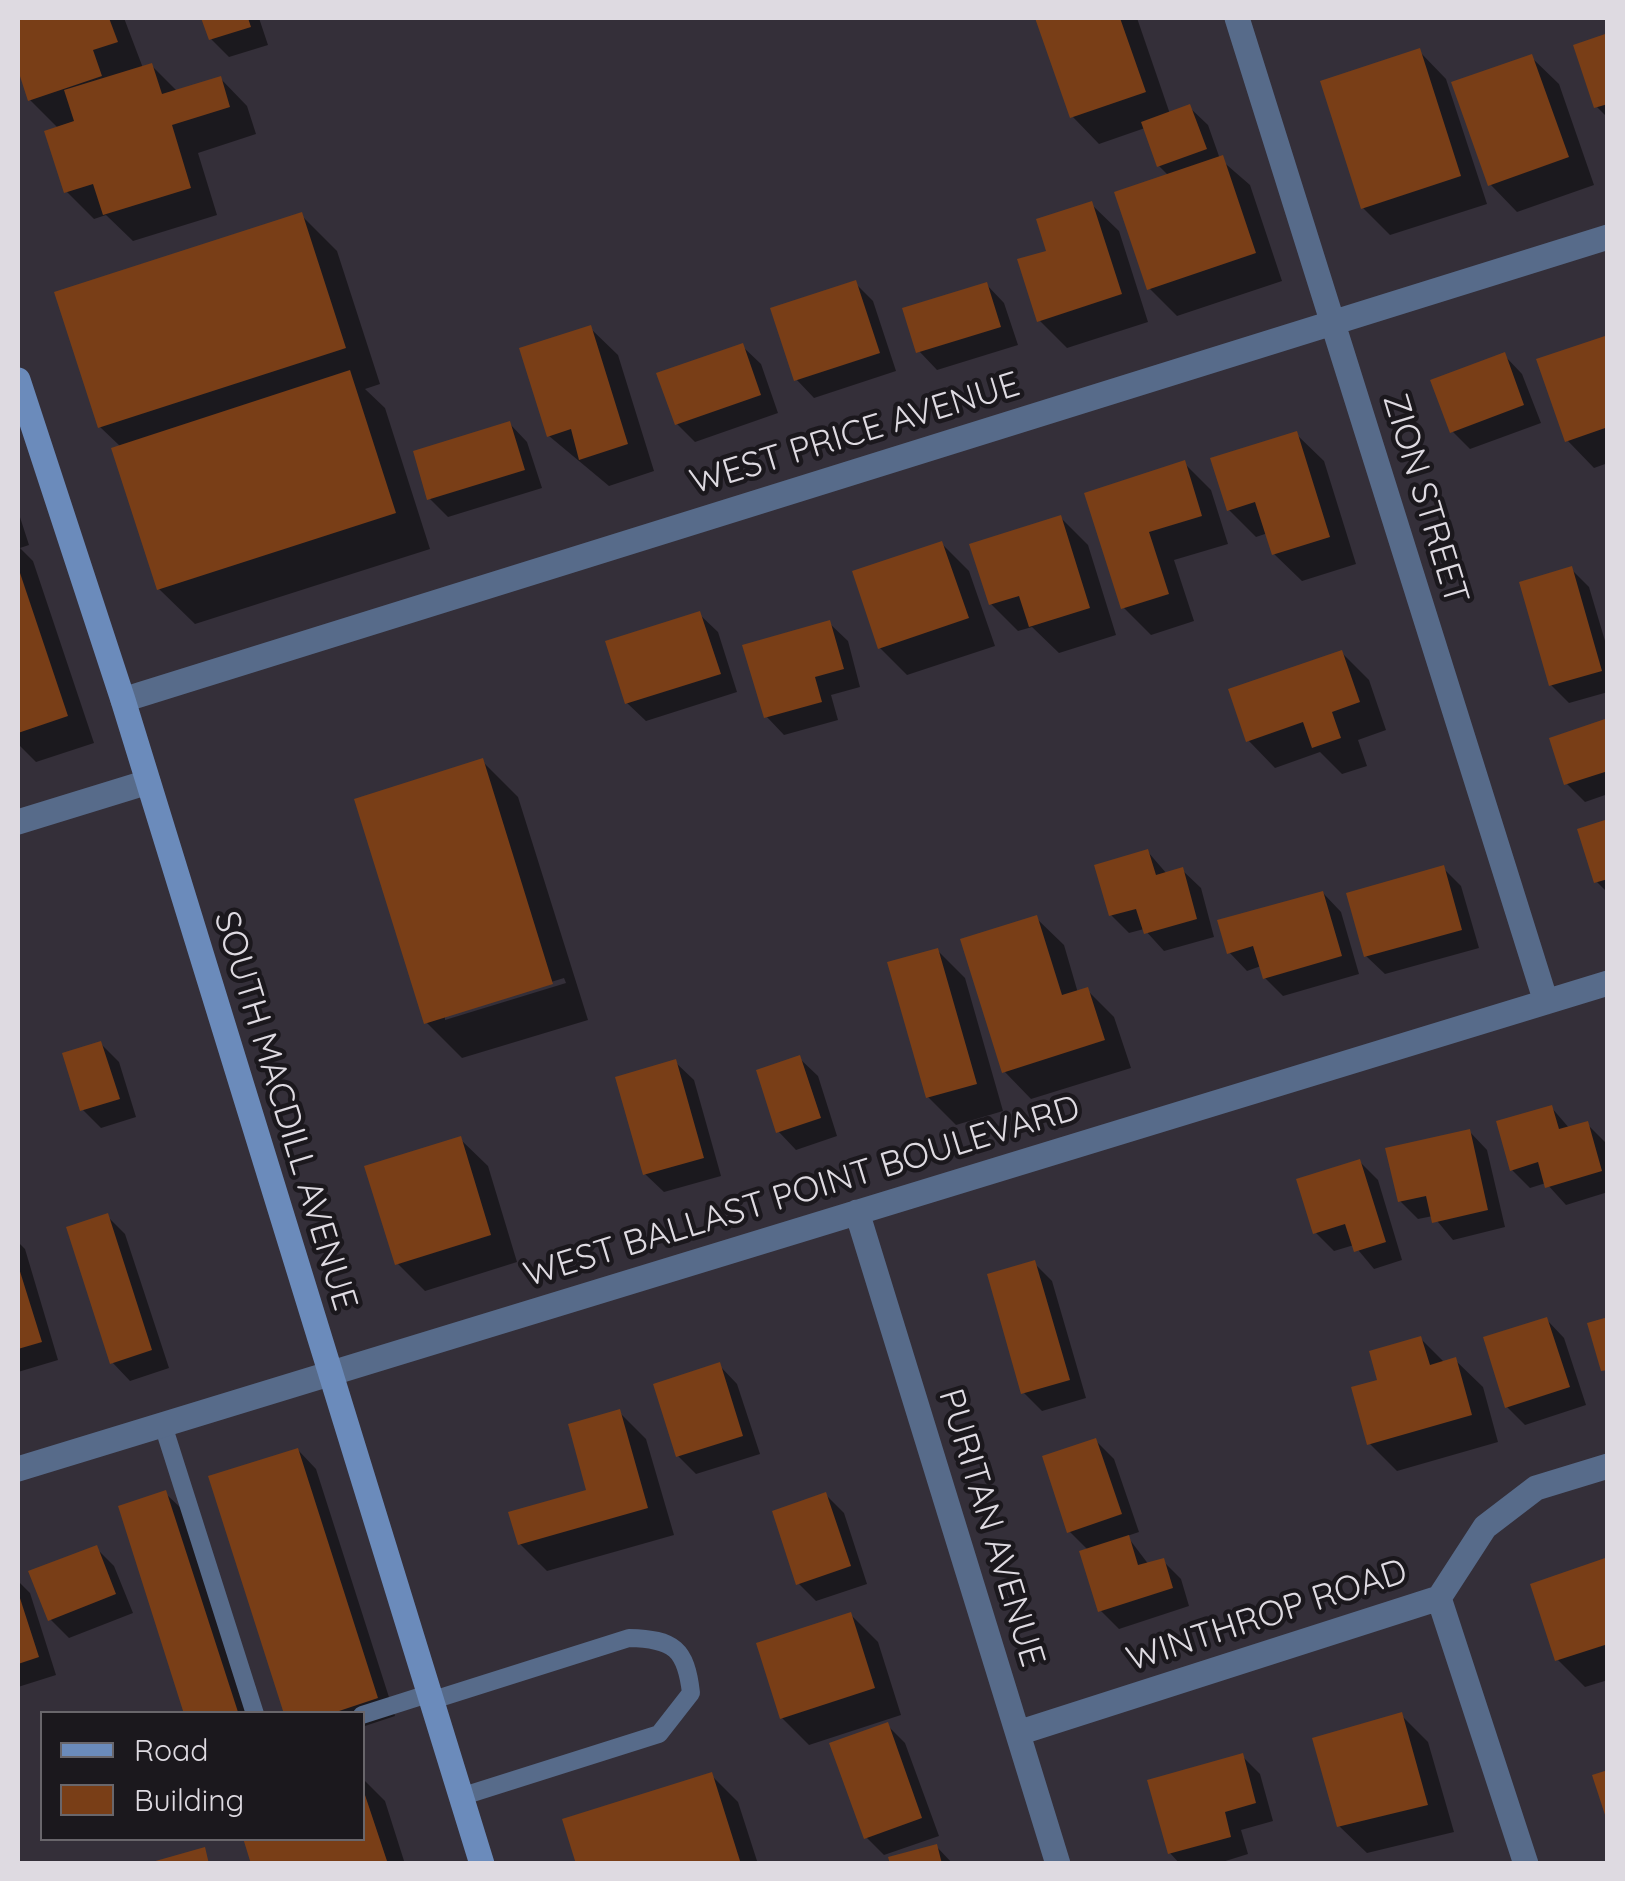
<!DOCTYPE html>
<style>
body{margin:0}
#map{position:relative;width:1625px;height:1881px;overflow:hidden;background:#342f39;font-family:Quicksand,sans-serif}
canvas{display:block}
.frame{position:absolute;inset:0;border:20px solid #dedae1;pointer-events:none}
.legend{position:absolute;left:40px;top:1711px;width:325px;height:130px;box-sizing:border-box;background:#1b181d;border:2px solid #69666b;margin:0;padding:12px 18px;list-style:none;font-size:30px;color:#dedae1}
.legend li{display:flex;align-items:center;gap:20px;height:50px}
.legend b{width:50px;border:2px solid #69666b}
</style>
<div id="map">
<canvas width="1625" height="1881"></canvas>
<div class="frame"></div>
<ul class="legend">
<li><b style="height:12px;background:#6b8bbb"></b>Road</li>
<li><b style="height:28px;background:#793e17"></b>Building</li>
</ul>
</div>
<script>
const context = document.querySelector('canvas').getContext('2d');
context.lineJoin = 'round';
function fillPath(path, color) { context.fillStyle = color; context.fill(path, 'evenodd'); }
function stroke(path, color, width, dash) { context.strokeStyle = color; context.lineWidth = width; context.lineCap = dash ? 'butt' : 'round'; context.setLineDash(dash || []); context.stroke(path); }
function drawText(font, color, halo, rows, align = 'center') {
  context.font = font + ' Quicksand,sans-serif'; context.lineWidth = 9; context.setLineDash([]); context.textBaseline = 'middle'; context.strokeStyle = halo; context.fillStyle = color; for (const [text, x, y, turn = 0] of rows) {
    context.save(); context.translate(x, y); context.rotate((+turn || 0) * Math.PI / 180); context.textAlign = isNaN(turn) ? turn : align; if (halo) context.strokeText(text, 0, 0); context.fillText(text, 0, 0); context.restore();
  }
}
const shadow = new Path2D(`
 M18,18H124L143,68L151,65L178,92L220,78L247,106L256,134L198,153L217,215L133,241L106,215L94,219L66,191L59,129L30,100L18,62Z
 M204,18H259L268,45L229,57L211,39Z
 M1038,18H1137L1170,114L1189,107L1208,125L1220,159L1250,185L1282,281L1177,316L1150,289L1169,176L1159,166L1145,128L1099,144L1072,116Z
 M1608,36V118L1597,107Z
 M1419,51L1446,79L1487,204L1390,235L1363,208Z
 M1531,57L1559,84L1594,185L1517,212L1490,184Z
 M1091,204L1119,231L1148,322L1067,348L1039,320L1049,252Z
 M301,215L337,251L380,384L365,389L385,408L430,549L195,624L159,589L121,447L100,427Z
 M855,283L873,301L896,371L814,398L796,379Z
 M986,284L1004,303L1018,345L937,370L919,351Z
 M590,328L618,355L654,471L609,486L549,436Z
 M1608,337V463L1594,468L1567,440Z
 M742,346L761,364L778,413L695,442L677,424Z
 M1504,355L1522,374L1541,423L1470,449L1452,431Z
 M509,423L527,442L542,488L448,517L430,499Z
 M1296,434L1324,461L1356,564L1302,581L1274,554L1268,533L1256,537L1229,510Z
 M1184,463L1211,490L1228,544L1174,560L1194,621L1151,635L1124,608L1087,494Z
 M18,511L29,545L20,548L33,561L94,743L36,762L18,744Z
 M1060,517L1088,545L1116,635L1059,653L1032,627L1018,631L991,604Z
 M942,544L969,571L995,646L907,675L880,648Z
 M1571,569L1589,587L1608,651V692L1569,703L1551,685Z
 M699,614L718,632L737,692L646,721L627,703Z
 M829,623L848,641L860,687L831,695L838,720L784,735L766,716Z
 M1342,653L1369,680L1386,730L1358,740L1367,766L1342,774L1320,752L1275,768L1248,740Z
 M1605,722L1608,794L1585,802L1567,784Z
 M482,761L518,797L588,1020L462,1058L426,1022ZM564,978L566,983L445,1020V1015Z
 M1608,821V893L1597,882Z
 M1148,852L1167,874L1182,870L1201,888L1214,937L1164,951L1144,929L1129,933L1111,915Z
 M1443,868L1461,886L1479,948L1385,974L1366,956Z
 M1323,893L1341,912L1359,974L1283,996L1265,978L1261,966L1247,971L1229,952Z
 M1036,918L1064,945L1078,993L1087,990L1114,1017L1131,1068L1031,1099L1004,1071Z
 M938,951L965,978L1003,1111L956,1125L928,1097Z
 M101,1044L119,1062L136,1117L101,1128L83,1110Z
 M799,1058L818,1076L837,1136L796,1150L778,1131Z
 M675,1062L694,1080L721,1176L664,1192L645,1174Z
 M1551,1107L1570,1129L1587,1124L1605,1142L1608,1192L1566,1205L1546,1183L1530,1188L1512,1170Z
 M1469,1131L1487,1150L1505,1227L1453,1240L1433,1216L1418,1219L1400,1201Z
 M460,1139L488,1166L517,1262L425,1291L397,1263Z
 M1360,1162L1378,1180L1402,1260L1374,1269L1354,1245L1334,1251L1316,1233Z
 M107,1216L125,1234L169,1368L130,1381L112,1362Z
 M18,1242L25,1249L58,1360L18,1372Z
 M1034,1263L1052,1281L1086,1398L1042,1411L1024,1393Z
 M1546,1319L1564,1338L1586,1405L1525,1425L1507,1407Z
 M1421,1339L1445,1363L1455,1360L1483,1387L1498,1442L1397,1471L1369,1443L1380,1382Z
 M719,1365L737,1384L760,1454L696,1474L678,1456Z
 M619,1412L646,1439L674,1535L547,1571L520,1544L589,1491Z
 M1096,1441L1114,1459L1139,1532L1127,1536L1149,1565L1163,1561L1181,1579L1189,1606L1119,1629L1101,1611L1088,1550L1069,1531Z
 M298,1450L316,1469L395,1716L362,1727V1714H287Z
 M165,1493L184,1511L249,1714H187Z
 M826,1495L844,1513L867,1584L816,1601L798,1583Z
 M96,1548L114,1566L133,1613L69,1638L51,1620L32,1573Z
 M1608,1560V1680L1585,1687L1558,1660Z
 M18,1581L30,1593L56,1675L18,1687Z
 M851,1615L878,1642L901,1715L809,1745L782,1718Z
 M1401,1715L1428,1742L1454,1832L1367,1853L1339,1826Z
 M887,1725L905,1743L939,1836L884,1855L866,1837Z
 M1242,1756L1260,1774L1273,1821L1241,1830L1248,1854L1216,1864H1180L1170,1853Z
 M711,1775L738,1802L758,1864H579Z
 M362,1778L385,1801L405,1864H254L362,1838Z
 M936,1846L953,1864H892Z`);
const building = new Path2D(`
 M18,18H109L118,42L93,50L102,76L28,101L18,70Z
 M201,18H248L251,27L209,40Z
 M1035,18H1120L1146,92L1070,118Z
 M1608,33V104L1594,108L1573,45Z
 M1420,48L1461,176L1361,209L1320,81Z
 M1532,54L1569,157L1488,186L1451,82Z
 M152,63L162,94L221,76L230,107L172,125L191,188L103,215L93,184L64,193L44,131L74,121L64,90Z
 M1190,104L1207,149L1157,167L1141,122Z
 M1223,155L1256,253L1147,290L1114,192Z
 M1092,201L1122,294L1037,322L1017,259L1046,251L1036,219Z
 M302,212L346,348L98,428L54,292Z
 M856,280L880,353L794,381L770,308Z
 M987,282L1001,327L916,353L902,308Z
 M591,325L628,444L579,460L571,429L547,437L519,348Z
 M1608,335V427L1565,442L1536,359Z
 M743,343L761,395L675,425L656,373Z
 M1505,352L1524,405L1450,433L1430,380Z
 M350,370L396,513L157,590L111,448Z
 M510,421L525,470L427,500L413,451Z
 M1297,431L1330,537L1272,555L1255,502L1227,511L1210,458Z
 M1185,460L1202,516L1149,532L1169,594L1121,609L1084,493Z
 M1061,515L1090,608L1029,627L1019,596L989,605L969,544Z
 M942,541L969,618L878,649L852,571Z
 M1572,566L1602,671L1549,686L1519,582Z
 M18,567L68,716L18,733Z
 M700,611L721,674L625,704L605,641Z
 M830,620L844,669L815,677L822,702L764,718L742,645Z
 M1342,650L1360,702L1332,712L1341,738L1312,748L1303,722L1246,742L1228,689Z
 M1605,719L1608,771L1564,785L1549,738Z
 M483,758L553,984L424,1024L354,799Z
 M1608,819V879L1594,883L1577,829Z
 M1148,849L1156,875L1183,867L1197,919L1144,934L1136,909L1109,916L1094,865Z
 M1444,865L1462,930L1364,957L1346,893Z
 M1323,891L1342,956L1263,979L1253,946L1227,954L1217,920Z
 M1037,915L1062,995L1088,987L1105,1040L1002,1073L960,939Z
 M938,948L977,1084L926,1098L887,962Z
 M101,1041L120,1099L80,1111L62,1053Z
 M800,1055L821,1118L776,1133L756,1070Z
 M676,1059L704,1158L643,1175L615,1077Z
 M1552,1105L1559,1129L1588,1121L1602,1171L1545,1188L1538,1162L1510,1171L1496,1121Z
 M1470,1129L1488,1210L1432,1223L1426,1196L1398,1202L1385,1148Z
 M461,1136L491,1235L395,1265L364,1166Z
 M1360,1159L1386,1242L1354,1252L1345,1224L1313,1234L1296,1179Z
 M108,1213L152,1350L110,1364L66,1227Z
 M1035,1260L1070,1380L1021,1394L987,1274Z
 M18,1265L42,1342L18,1349Z
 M1547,1317L1570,1387L1505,1408L1483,1337Z
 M1608,1317V1370L1601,1371L1587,1323Z
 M1421,1336L1430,1365L1456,1357L1472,1415L1367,1445L1351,1387L1377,1380L1369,1351Z
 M720,1362L743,1436L676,1457L653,1384Z
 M620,1409L648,1508L518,1545L508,1512L586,1490L568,1424Z
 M1096,1438L1122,1514L1067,1533L1042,1456Z
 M298,1448L378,1698L330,1714H284L208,1476Z
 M166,1490L238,1712L233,1714H184L118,1506Z
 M826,1492L851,1566L796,1585L772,1511Z
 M1129,1535L1138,1565L1164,1558L1173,1588L1098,1612L1079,1551Z
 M97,1545L116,1594L48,1621L28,1571Z
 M1608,1557V1644L1555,1661L1530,1584Z
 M18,1592L39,1657L18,1664Z
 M851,1612L875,1688L780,1719L756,1643Z
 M1402,1712L1428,1805L1337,1827L1312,1738Z
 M888,1722L922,1818L864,1839L829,1743Z
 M1243,1753L1256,1803L1225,1812L1231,1837L1168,1854L1147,1780Z
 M1608,1770V1821H1607L1592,1775Z
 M712,1772L741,1864H576L562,1819Z
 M362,1786L388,1864H251L243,1838H362Z
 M937,1844L942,1864H890L888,1857Z
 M205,1847L209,1864H152V1862Z`);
const lane = new Path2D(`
 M163,1425L255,1714
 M430,1701L629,1638C674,1639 686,1649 691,1693L659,1734L460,1797
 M362,1715L428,1694`);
const street = new Path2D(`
 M1237,18L1546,1002
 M123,700L1608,237
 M18,822L148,782
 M857,1212L1058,1864
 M18,1469L1608,983
 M1439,1598L1526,1864
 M1018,1733L1439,1598L1485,1527L1536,1488L1608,1466`);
const secondary = new Path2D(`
 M18,380L123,700L482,1864`);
const streetNames = [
 ["WEST PRICE AVENUE",855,434,-17],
 ["ZION STREET",1425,499,73],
 ["SOUTH MACDILL AVENUE",285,1111,73],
 ["WEST BALLAST POINT BOULEVARD",802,1192,-17],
 ["PURITAN AVENUE",991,1528,73],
 ["WINTHROP ROAD",1267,1616,-18]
];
fillPath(shadow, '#0007');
fillPath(building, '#793e17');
stroke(lane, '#576b8a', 18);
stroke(street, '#576b8a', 25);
stroke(secondary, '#6b8bbb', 25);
drawText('35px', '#dedae1', '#1b181d', streetNames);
</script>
